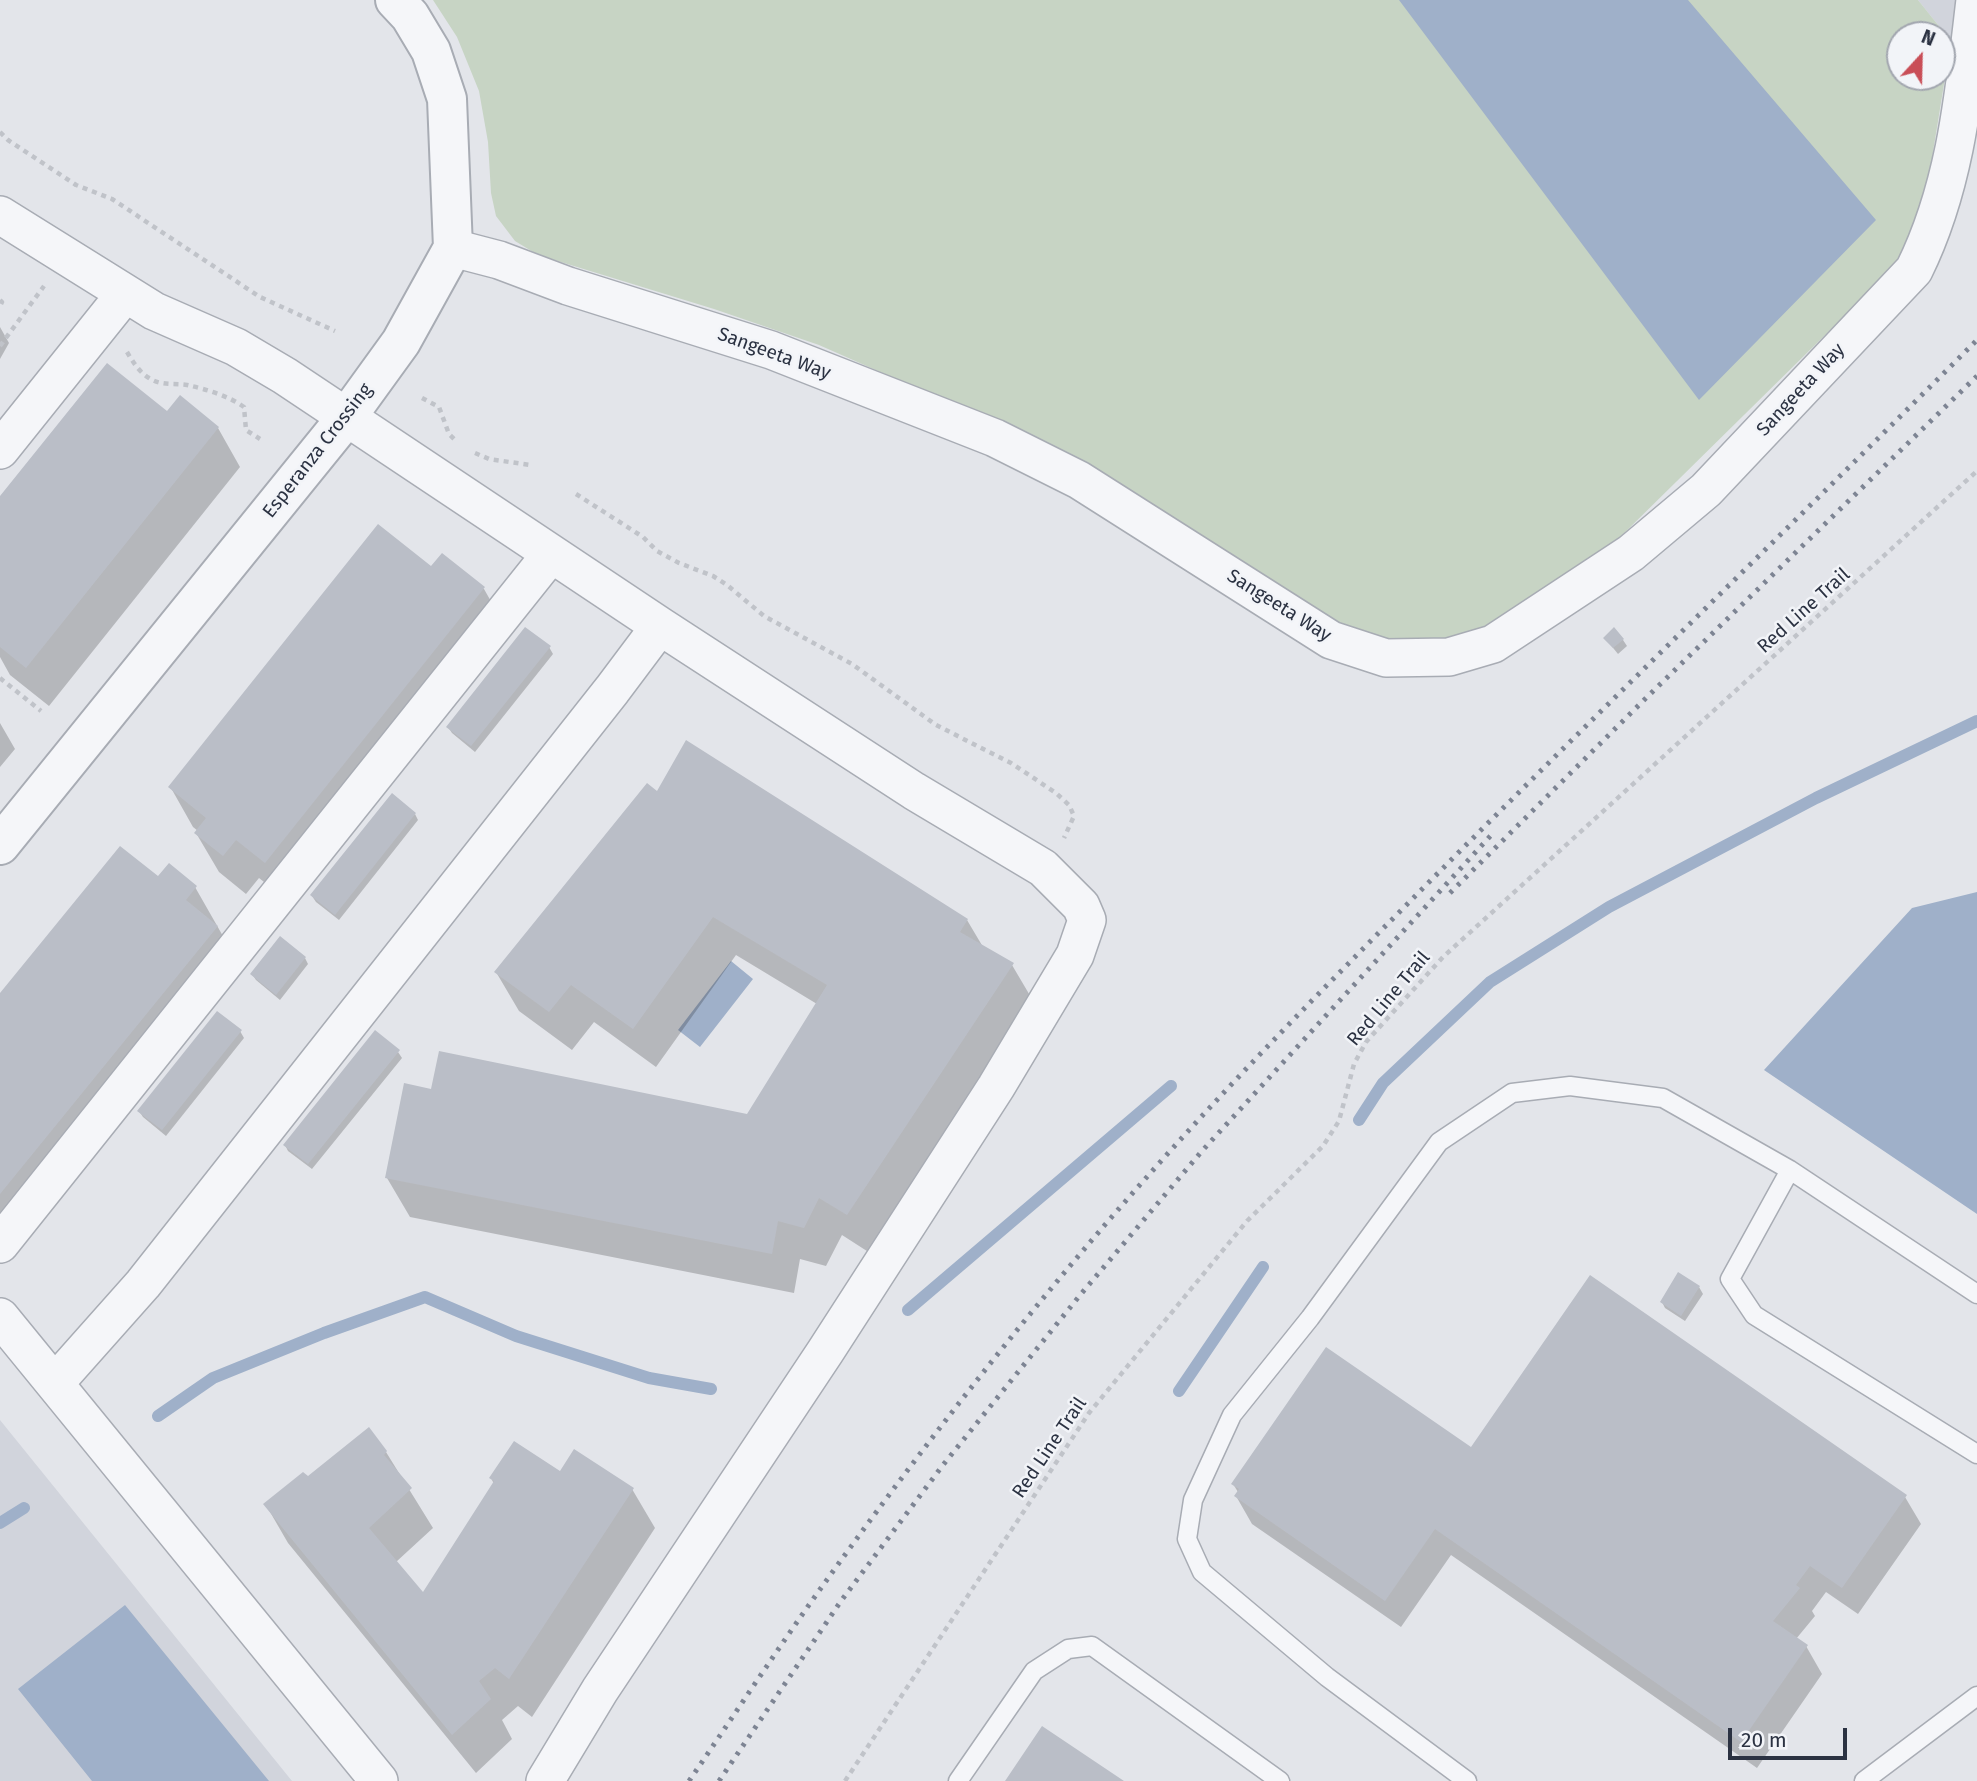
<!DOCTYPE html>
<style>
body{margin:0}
#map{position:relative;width:1977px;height:1781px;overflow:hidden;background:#e3e5ea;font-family:"Fira Sans",sans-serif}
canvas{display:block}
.north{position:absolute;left:1886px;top:21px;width:70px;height:70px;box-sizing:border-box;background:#f2f4f8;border:2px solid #a2a6af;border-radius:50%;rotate:22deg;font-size:19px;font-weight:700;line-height:28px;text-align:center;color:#2b3242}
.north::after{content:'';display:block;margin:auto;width:24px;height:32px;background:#c94e57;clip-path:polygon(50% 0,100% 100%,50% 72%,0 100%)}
.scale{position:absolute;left:1728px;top:1728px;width:119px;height:32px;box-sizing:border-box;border:4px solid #2b3242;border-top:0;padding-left:9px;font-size:21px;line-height:24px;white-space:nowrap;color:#2b3242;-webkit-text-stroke:5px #f2f4f8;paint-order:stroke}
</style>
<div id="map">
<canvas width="1977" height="1781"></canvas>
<div class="north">N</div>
<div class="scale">20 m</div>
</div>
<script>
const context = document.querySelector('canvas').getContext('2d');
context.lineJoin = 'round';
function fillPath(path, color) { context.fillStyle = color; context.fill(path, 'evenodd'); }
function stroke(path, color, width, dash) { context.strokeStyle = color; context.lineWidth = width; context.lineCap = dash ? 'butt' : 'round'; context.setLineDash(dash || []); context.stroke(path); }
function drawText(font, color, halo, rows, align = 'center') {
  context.font = font + ' "Fira Sans",sans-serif'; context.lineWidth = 5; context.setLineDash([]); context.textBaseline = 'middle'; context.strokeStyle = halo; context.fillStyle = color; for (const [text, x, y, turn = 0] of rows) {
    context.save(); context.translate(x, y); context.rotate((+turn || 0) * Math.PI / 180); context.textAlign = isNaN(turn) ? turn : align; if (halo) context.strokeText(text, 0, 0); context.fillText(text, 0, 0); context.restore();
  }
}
const built = new Path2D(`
 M1918,0H1977V74L1951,41Z
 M0,1420L292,1781H0Z`);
const green = new Path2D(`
 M433,0H1918L1951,41L1926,195L1905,253L1879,282L1542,614L1480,648L1364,639L998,424L819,345L714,309L538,255L515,241L496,216L491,193L488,142L479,91L457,37ZM1900,35H1942V77H1900Z`);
const water = new Path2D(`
 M1399,0H1688L1876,220L1699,400Z
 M1977,892V1214L1764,1070L1912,908Z
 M731,961L753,979L700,1047L678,1030Z
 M125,1605L269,1781H92L18,1689Z`);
const shadow = new Path2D(`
 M0,327L9,343L0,359Z
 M168,413L218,428L240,467L49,706L10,675L0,657V499Z
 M431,569L484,589L506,628L288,901L259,878L246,894L219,872L196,833L198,831L193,827L171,788Z
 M1605,638L1623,640L1627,646L1618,654Z
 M549,647L553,654L475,752L452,733L448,727Z
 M0,723L15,749L0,767Z
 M657,794L967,920L983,947L1012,965L1035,1004L870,1253L842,1235L826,1266L800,1259L794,1293L410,1217L387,1178L433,1091L748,1116L817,1004L736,955L656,1067L594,1022L572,1050L519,1011L496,972Z
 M415,814L418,820L339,920L316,902L312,896Z
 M158,879L195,887L240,966L0,1222V996Z
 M305,958L308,964L280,1000L256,980L252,974Z
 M240,1031L244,1038L166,1136L143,1117L139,1111Z
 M398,1052L402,1058L312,1169L288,1151L285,1145Z
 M1699,1287L1703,1294L1685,1321L1665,1308L1662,1302Z
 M1471,1450L1905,1497L1921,1524L1858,1614L1826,1592L1812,1611L1815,1616L1796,1639L1806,1646L1822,1674L1757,1768L1451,1555L1401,1627L1252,1524L1236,1496L1238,1492L1233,1484Z
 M386,1452L433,1528L396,1562L424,1595L494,1484L491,1478L560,1474L632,1489L655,1528L532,1717L518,1706L502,1720L512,1739L476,1773L288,1543L266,1505L308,1479Z`);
const stream = new Path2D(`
 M1359,1120L1383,1083L1490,982L1609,907L1816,798L1977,721
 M908,1310L1171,1086
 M1179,1391L1263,1267
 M158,1416L213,1378L324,1333L425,1297L516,1336L649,1378L711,1389
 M0,1523L24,1508`);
const building = new Path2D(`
 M107,363L167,411L180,395L219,427L26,668L0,647V496Z
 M378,524L431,566L442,553L485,587L265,863L236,840L223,856L194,833L206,818L168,787Z
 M525,627L551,646L471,746L446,727Z
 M1614,627L1624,639L1613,648L1603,638Z
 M686,740L968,919L960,932L1014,963L847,1215L819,1198L804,1228L778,1221L772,1254L385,1178L404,1083L431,1089L439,1051L747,1114L827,985L713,917L633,1029L571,985L549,1012L494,972L647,783L657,791Z
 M392,793L416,813L335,915L310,895Z
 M120,846L158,876L169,863L197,886L186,900L218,926L0,1194V993Z
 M280,936L306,957L276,995L250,974Z
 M217,1011L242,1030L162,1130L137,1111Z
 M375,1030L400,1050L308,1164L283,1145Z
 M1678,1272L1700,1286L1681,1316L1660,1302Z
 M1590,1275L1907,1495L1842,1588L1810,1566L1796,1585L1800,1588L1773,1621L1808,1645L1741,1742L1435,1529L1385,1601L1234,1496L1239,1489L1231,1484L1326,1347L1471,1447Z
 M369,1427L387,1451L384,1455L412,1488L369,1528L423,1592L494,1481L489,1478L514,1441L560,1471L574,1449L634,1488L509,1679L495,1668L479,1681L491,1699L452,1735L263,1504L303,1472L308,1476Z
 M1042,1726L1124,1781H1005Z`);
const path = new Path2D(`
 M0,132L8,140L76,185L112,199L260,297L335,331
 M0,300L2,302L0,306
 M0,346L44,286
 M127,352C133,362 139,372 149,378C161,386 173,383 187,385C205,389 229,396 244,407L246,430L260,439
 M422,398L439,407L449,434L454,439
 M475,453L489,459L530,465
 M576,494L643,537L657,551L679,563L713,576L727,585L764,616L852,664L936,725L1011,763L1056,793L1069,805L1074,816L1064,838
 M0,678L41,711
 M845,1781L1089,1413L1247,1221L1323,1146L1339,1121L1354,1064L1366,1042L1443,957L1977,471`);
const service = new Path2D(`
 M1790,1170L1730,1279L1754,1315L1977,1454
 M958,1781L1034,1671L1068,1649L1092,1646L1280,1781
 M1467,1781L1327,1677L1202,1572L1187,1539L1193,1500L1232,1415L1310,1318L1439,1142L1512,1093L1570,1086L1663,1098L1790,1170L1977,1294
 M1864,1781L1977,1696`);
const minor = new Path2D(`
 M0,215L154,311L236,347L285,376L660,626L914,791L1043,868L1081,906L1087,920L1075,955L996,1087L825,1352L600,1690L545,1781
 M453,248L499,260L568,286L771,350L995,438L1079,480L1331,640L1386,658L1449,657L1493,644L1631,553L1706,490L1914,270C1956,185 1964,93 1975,0
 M0,450L125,294
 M0,1244L551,554
 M0,1317L379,1781
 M55,1383L143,1284L612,690L660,626`);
const tertiary = new Path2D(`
 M0,845L346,418L401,342L453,248L447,99L431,51L410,16L395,0`);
const rail = new Path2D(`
 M1450,893L1645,699L1977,376
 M689,1781C733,1717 776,1651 821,1588C925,1443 1035,1302 1154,1169C1249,1062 1350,962 1451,860C1625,686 1803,514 1977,340
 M719,1781L841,1601L943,1465L1081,1294L1202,1151L1494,832`);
const streetNames = [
 ["Sangeeta Way",774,354,20],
 ["Sangeeta Way",1801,390,-47],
 ["Esperanza Crossing",318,451,-52],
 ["Sangeeta Way",1279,606,32],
 ["Red Line Trail",1804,611,-42],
 ["Red Line Trail",1389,999,-50],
 ["Red Line Trail",1050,1448,-56]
];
fillPath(built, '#d1d4dc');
fillPath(green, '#c7d4c4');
fillPath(water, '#9fb0c9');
fillPath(shadow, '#0003');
stroke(stream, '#9fb0c9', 12);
fillPath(building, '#babec7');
stroke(service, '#a8acb4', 21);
stroke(minor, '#a8acb4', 40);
stroke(tertiary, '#a8acb4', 42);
stroke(path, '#c0c3c9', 4.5, [5, 5]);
stroke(service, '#f5f6f9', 18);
stroke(minor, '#f5f6f9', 37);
stroke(tertiary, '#f5f6f9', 38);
stroke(rail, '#7d8493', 5, [3.5, 7]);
drawText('19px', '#2b3242', '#f2f4f8', streetNames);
</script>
